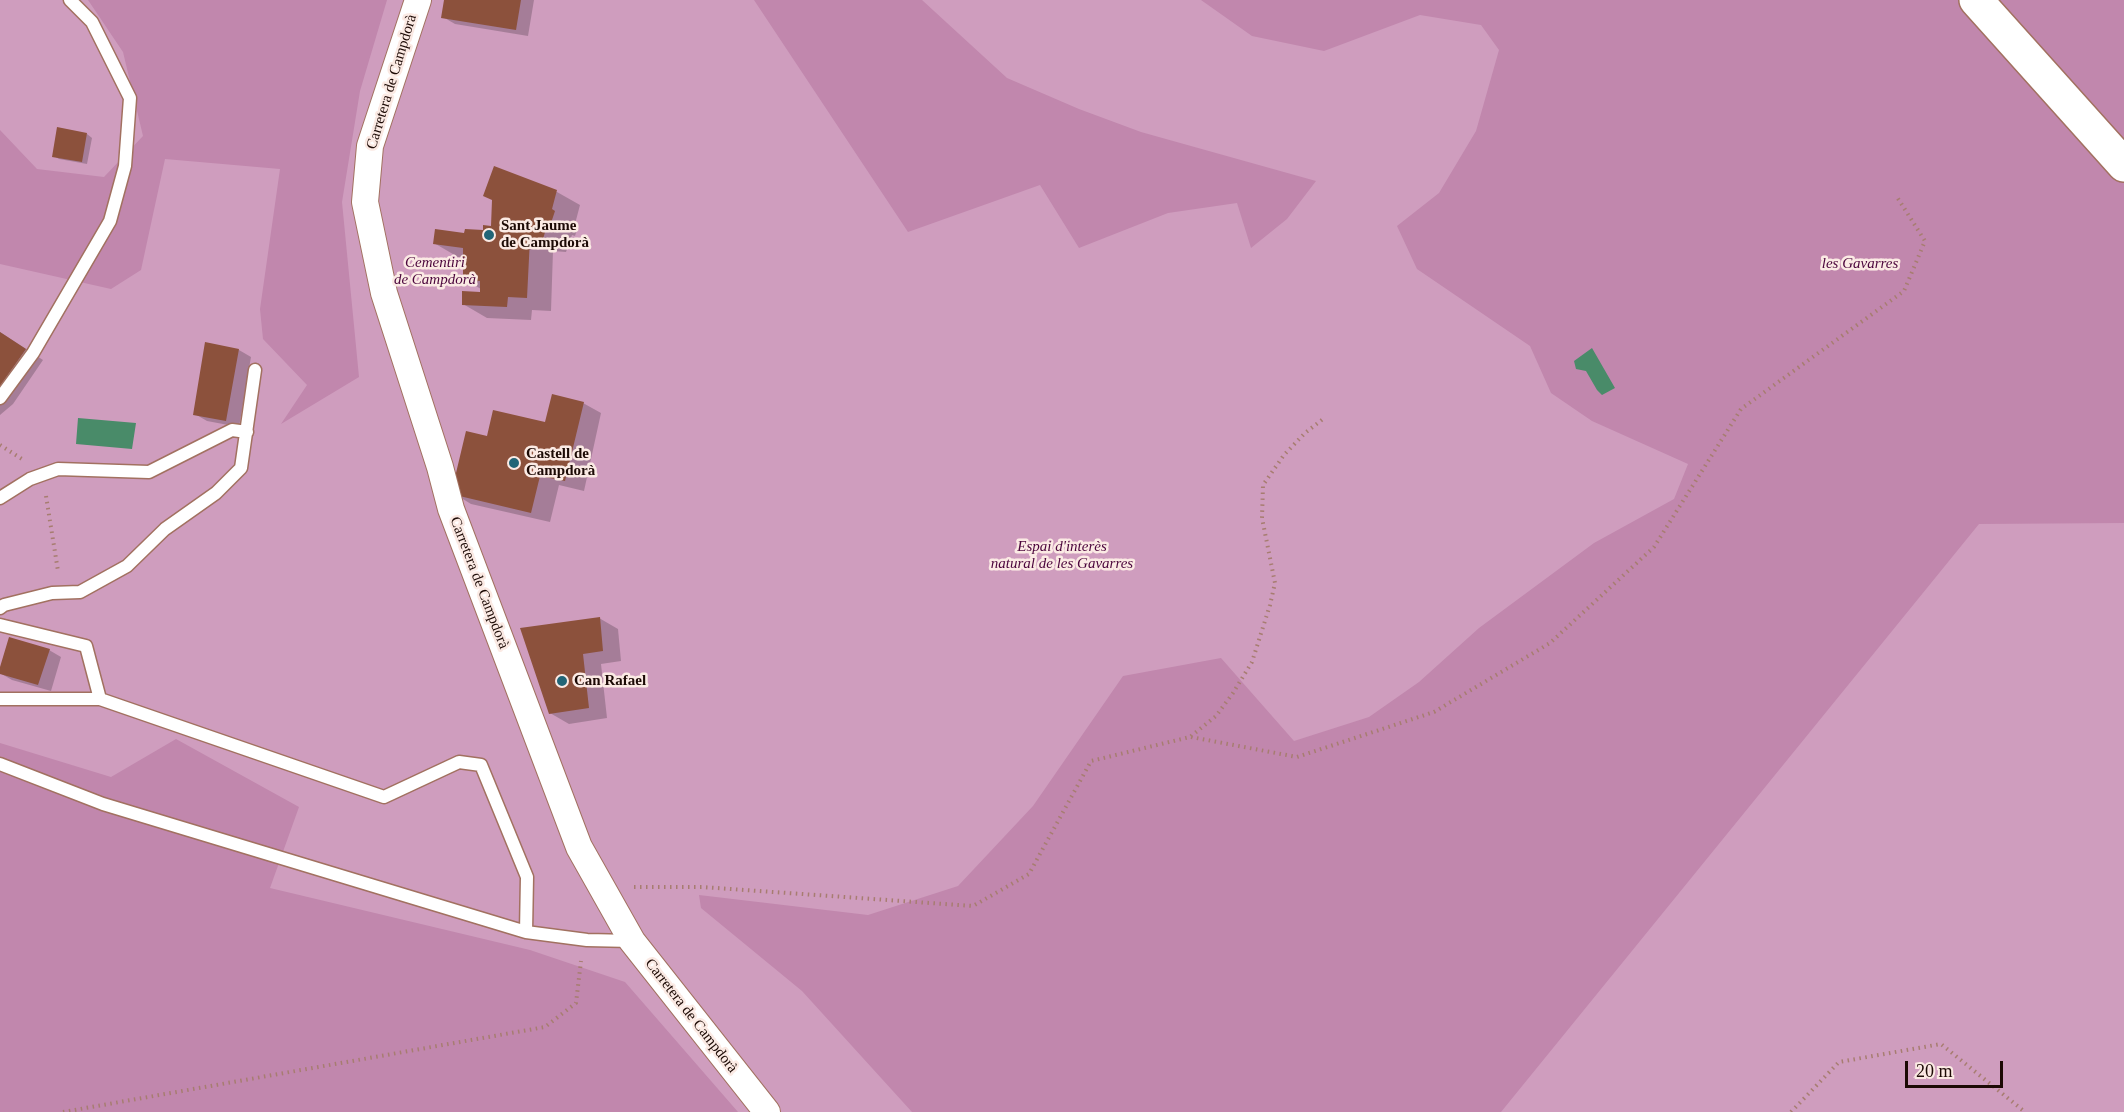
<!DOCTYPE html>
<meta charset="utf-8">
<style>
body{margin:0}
#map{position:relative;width:2124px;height:1112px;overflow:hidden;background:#f6bfad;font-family:"Times New Roman",serif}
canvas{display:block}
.scale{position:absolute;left:1905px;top:1061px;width:98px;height:27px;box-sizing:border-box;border:3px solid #1c0a05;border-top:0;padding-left:8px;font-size:18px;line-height:21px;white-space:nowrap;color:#1c0a05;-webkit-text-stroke:4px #fbeae4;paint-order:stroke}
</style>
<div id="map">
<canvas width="2124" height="1112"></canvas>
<div class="scale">20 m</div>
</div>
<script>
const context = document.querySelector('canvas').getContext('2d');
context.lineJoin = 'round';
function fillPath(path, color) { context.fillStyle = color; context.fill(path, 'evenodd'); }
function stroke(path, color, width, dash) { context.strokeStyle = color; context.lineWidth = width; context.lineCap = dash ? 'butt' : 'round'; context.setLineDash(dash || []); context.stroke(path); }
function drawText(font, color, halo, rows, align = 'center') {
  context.font = font + ' "Times New Roman",serif'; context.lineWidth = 5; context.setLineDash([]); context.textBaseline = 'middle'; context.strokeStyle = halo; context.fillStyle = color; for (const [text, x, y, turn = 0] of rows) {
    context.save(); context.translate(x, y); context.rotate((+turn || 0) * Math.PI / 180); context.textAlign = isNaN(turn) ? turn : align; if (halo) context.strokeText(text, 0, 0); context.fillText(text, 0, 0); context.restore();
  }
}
const green = new Path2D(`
 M0,0H2124V1112H0Z`);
const forest = new Path2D(`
 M88,0H387L360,91L342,202L359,377L281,424L307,385L263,339L260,309L280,169L165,159L141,270L111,289L0,264V130L37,169L104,177L143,136L123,52Z
 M754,0H922L1007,78L1079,109L1141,132L1316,181L1287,219L1251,248L1237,203L1168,213L1079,248L1040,185L908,232Z
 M1201,0H2124V523L1979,524L1501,1112H912L802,991L701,908L699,895L868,915L958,886L1033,806L1123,676L1221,658L1294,741L1369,717L1419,682L1479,628L1594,543L1674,499L1688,464L1592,421L1551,393L1530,346L1417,269L1397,226L1439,193L1476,131L1499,50L1481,25L1420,15L1324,51L1252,36Z
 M176,739L299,807L270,888L530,950L625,982L738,1112H0V743L111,777Z`);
const water = new Path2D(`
 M1592,348L1615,388L1602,395L1597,390L1586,371L1576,369L1574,361Z
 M78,418L136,423L132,449L76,444Z`);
const shadow = new Path2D(`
 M445,0H534L528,36L455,24L443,17Z
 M87,134L92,138L87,164L59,159L54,156Z
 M495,168L557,192L580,205L575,224L578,226L575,236L572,235L566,252L553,251L551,311L532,310L531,320L487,318L463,304L481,293V289L464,279L465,258L458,257L434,243L484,232L492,227Z
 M0,332L43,360L13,404L0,415Z
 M207,344L239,350L251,357L239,427L207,421L195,414Z
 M583,403L601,413L584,491L559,485L550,522L471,504L453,493L488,438L546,424Z
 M599,618L618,629L621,661L601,664L607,718L569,724L550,713Z
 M49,650L61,657L51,691L12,680L0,673Z`);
const building = new Path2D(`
 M444,0H521L516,30L441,18Z
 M57,127L87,133L82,162L52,157Z
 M494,166L557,190L552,209L555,211L551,223L548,222L543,239L530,238L527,298L508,297L507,307L462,305V291L480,292V281L463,280V248L433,244L435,229L464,233L465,229L483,230V225L491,226L492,200L483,196Z
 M0,332L26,349L0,386Z
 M205,342L239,349L226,421L193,415Z
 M552,394L584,402L565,481L540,476L531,513L451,494L466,431L487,436L493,410L545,422Z
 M600,617L603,651L583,654L589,708L549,714L520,628Z
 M9,637L50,649L38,685L0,674V667Z`);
const path = new Path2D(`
 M0,445L22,459
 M46,496L58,571
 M1191,737L1297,757L1434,712L1550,643L1654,547L1741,409L1904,291L1925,241L1897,197
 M634,887H702L973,906L1029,874L1091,761L1190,737L1216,716L1233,693L1252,662L1270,605L1275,583L1262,518L1263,485L1284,455L1305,433L1323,419
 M63,1112L545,1027L576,1003L581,961
 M1791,1112L1839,1062L1941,1044L2025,1112`);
const lane = new Path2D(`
 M0,398L33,353L110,221L125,166L130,98L92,22L70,0
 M0,498L30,479L58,469L149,472L232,430L247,432
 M0,608L4,605L52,593L80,592L127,566L165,529L216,493L241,468L255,370
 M0,625L86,646L100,699
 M0,699H100L384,797L459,762L481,765L527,877L526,932
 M0,764L103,804L526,932L587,940L632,941`);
const street = new Path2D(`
 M418,0L370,146L365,202L384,293L440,467L451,509L579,847L632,941L767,1112`);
const highway = new Path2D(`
 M1976,0L2124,165`);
const markers = [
 [489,235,6,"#226577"],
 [514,463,6,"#226577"],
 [562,681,6,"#226577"]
];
const streetNames = [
 ["Carretera de Campdorà",392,82,-73],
 ["Carretera de Campdorà",479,583,69],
 ["Carretera de Campdorà",691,1016,52]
];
const poiNames = [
 ["Sant Jaume",501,226],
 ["de Campdorà",501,243],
 ["Castell de",526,454],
 ["Campdorà",526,471],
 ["Can Rafael",574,681]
];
const parkNames = [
 ["Cementiri",435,263],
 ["de Campdorà",435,280],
 ["les Gavarres",1860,264],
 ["Espai d'interès",1062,547],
 ["natural de les Gavarres",1062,564]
];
fillPath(green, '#cf9dbe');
fillPath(forest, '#c187ad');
fillPath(water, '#498b69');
fillPath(shadow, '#0003');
fillPath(building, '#8c513c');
stroke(lane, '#a27160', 15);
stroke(street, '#a27160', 28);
stroke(highway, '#a27160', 36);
stroke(path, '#a77d70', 4, [1.5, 4.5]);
stroke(lane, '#fff', 12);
stroke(street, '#fff', 26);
stroke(highway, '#fff', 33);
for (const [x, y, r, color] of markers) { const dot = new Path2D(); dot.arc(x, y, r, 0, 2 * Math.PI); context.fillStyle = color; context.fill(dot); stroke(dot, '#fbeae4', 2); }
drawText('15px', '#1c0a05', '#fbeae4', streetNames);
drawText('bold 15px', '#1c0a05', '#fbeae4', poiNames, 'left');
drawText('italic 15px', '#4b053c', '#fbeae4', parkNames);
</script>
